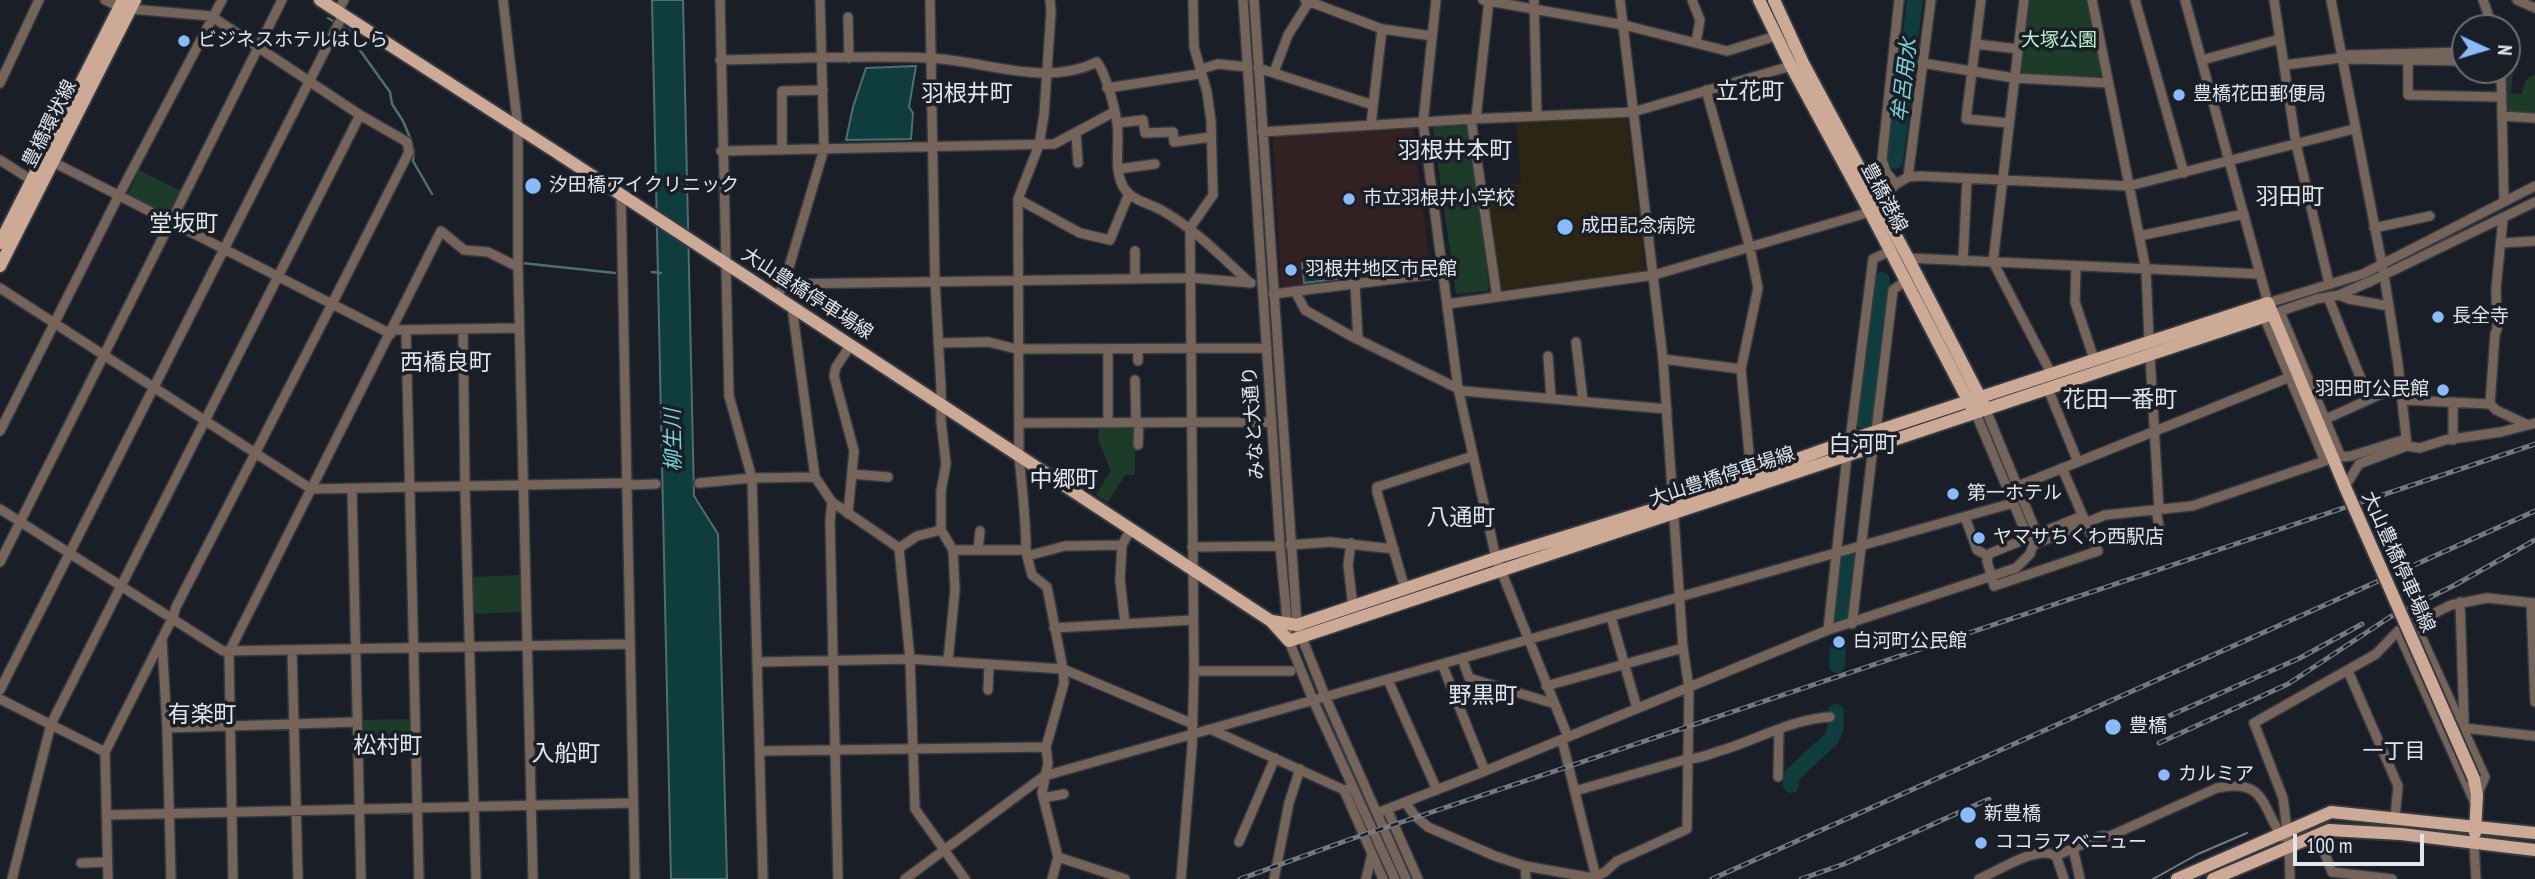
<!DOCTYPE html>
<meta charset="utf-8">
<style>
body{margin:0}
#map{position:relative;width:2535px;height:879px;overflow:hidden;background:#1a1f27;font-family:"PT Sans Narrow",sans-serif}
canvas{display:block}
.north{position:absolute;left:2451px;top:14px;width:70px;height:70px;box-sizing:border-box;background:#1a1f27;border:2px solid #6a6f75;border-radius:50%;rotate:94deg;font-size:19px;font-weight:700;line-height:28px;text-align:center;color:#e2e6eb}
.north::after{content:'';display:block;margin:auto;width:24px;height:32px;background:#87bbfb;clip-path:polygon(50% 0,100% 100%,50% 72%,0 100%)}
.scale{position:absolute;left:2293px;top:834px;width:131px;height:32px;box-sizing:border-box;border:4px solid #e2e6eb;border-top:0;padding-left:9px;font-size:21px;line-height:24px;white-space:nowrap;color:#e2e6eb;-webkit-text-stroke:5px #1a1f27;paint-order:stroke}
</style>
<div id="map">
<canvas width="2535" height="879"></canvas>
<div class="north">N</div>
<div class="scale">100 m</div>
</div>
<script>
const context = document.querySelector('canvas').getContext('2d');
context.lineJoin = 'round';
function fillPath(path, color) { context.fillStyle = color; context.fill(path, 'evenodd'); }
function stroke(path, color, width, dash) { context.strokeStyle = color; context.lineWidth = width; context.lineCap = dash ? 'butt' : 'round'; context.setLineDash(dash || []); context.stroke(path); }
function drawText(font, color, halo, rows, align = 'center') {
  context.font = font + ' "PT Sans Narrow","Noto Sans JP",sans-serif'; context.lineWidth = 7; context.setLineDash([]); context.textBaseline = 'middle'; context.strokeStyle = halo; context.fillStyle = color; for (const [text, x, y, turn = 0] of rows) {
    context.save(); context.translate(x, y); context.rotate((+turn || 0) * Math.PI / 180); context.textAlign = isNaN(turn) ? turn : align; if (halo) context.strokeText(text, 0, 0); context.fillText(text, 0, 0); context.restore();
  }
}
const education = new Path2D(`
 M1413,129L1431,271L1285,289L1281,287L1273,141L1276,136Z`);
const medical = new Path2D(`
 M1622,116L1627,120L1645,270L1499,290L1485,186L1521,183L1516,121Z`);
const green = new Path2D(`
 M2030,0H2086L2102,74L2099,77L2024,74L2021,71Z
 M2507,65L2513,71L2511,93L2522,94C2523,85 2526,76 2535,75V116L2508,114L2505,111L2504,70H2507Z
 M1466,124L1469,127L1489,287L1487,291L1456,294L1433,129L1435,126Z
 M139,170L181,191L169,215L128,194Z
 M1099,427H1135V475H1125L1108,502L1096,495L1111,470L1098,440Z
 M521,575L522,612L472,614L471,577Z
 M411,719L412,749H361V720Z`);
const water = new Path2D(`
 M652,0H683L694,496L718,534L727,879H671Z
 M916,66L909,107L913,113L911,139L846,140L853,107L866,68Z
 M1335,259L1337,279L1304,283L1302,263Z`);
const stream = new Path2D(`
 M328,18L355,35L354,42L390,92L392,104L403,121L411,140L414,151L413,161L432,194
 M522,263L615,273
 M652,272L661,273`);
const river = new Path2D(`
 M1895,161L1915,0
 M1865,422L1882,280
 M1841,615L1848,560
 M1837,665L1838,650
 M1791,785V776L1831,739L1835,731L1836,712`);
const minor = new Path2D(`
 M105,0L120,7
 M503,0L518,129V267L533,879
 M720,0L729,396L752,478L763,879
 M930,0L935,282L941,388V421L946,464L941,491V530
 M1050,0L1051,12L1044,115L1039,145L1018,199L1019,456C1022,488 1026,518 1026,550L1027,556L1065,546L1122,545L1131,529
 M1243,0L1280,546L1289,641L1313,700L1395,879
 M1254,0L1297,625L1325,696L1406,879
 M1305,0L1382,29L1432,36
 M1436,0L1423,123L1458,388L1496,558L1568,737
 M1483,0L1624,25L1727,51L1776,36
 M1534,0L1537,116
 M1692,0L1700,20L1696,43
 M1899,0L1882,159L1886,172L1896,184L1908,177L1919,176L2129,186L2354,129
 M1981,0L1966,119L2009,123
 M2024,0L1993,262L2051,373
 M2092,0L2146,270L2149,340
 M2135,0L2184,173
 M2185,0L2268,303L2363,274L2535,186
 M2274,0L2296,144L2329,283
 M2331,0L2384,275L2398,364L2407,446
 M2483,0L2493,28
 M2517,0L2535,8
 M338,11L344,0
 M848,17L849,58
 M1976,44L2018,49
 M2345,59L2465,61
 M720,60C789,59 860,55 929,58C984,60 1044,88 1097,62C1106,74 1115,108 1117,123C1120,142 1114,164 1121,182C1128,201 1148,202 1163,211C1196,230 1223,258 1250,283
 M2202,60L2280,39
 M2408,61V95L2502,97
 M1922,63L2014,78L2108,83
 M2284,65L2341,58L2347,55L2465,52
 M1258,68L1373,105
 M2501,70L2504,202
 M1274,72L1288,35L1310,0
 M0,83L39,0
 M1107,88L1199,74L1201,69L1218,64L1248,67
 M1706,90L1750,248L1758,288L1741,369L1751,474
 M2502,116L2535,118
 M1476,118L1489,0
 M1471,119L1497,297
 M1117,123L1143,120L1145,133L1173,132L1174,142L1211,137
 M1371,124L1382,29
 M1262,132L1471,119L1633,112L1791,66
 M1076,133L1078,163
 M782,150V91L823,90
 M721,151L1054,144L1114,112
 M0,160L36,183
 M53,162L332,304L409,152L407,142L360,115L211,16L131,9
 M1118,169L1155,164
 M1908,177L1931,0
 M621,196L635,879
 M1018,199L1080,233L1110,240L1128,196
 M2374,228L2430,216
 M2139,236L2244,214
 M2501,243L2535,241
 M1135,251V279
 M1908,258L2260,274
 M1963,261L1967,179
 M2076,267L2075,302L2094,359
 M784,284L1193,278L1251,283
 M1355,284L1358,339
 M0,288L311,489L628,483
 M1295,291L1305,310L1351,336L1463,391L1667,409
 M1273,294L1443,273
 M2339,295L2349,299L2389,306
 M777,297L784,284L824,149L820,0
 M2328,297L2369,399
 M1447,304L1654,275L1870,212L1896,184
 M792,307L815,477L832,502L899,548L910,659L915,809L965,879
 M2280,312L2341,457L2351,456L2406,439
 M2272,314L2316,299L2339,295L2369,282L2535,202
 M463,329L465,488L476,879
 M392,330L519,328
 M406,331L419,879
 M1576,342L1583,401
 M938,343L989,342L1016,349L1267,348
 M1108,349V423
 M1138,349V361
 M1548,356L1551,398
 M2150,356L2159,509
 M1663,359L1741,369
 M1135,380L1136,422
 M2048,389L2078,462
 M2403,400L2490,404L2496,410L2528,425
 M2490,404L2495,334L2497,329L2496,289L2503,218
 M1976,414L2028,538
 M2326,419L2401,385
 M1019,423L1272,422
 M0,431L119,195L222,0
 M1876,431L1893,290L1905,281
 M1850,440L1873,259L1890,251
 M2453,440V402
 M1138,445L1139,422
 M852,474L888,477
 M699,483L752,478L815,477
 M628,485L656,484
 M2018,486L2290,377
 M2345,487L2359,464L2407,446L2420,448L2445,440L2501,432L2535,423
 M352,490L361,879
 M832,502L830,521L838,879
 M0,509L223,651L630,644
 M2156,509L2160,532
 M848,514L854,451L834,376L836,367L850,346
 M1965,517L1977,550L1988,556
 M1351,543L1348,565L1353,607
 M2035,544L2105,515L2192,506L2325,461L2264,317
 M1122,545L1120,580L1125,623
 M1290,545L1330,542L1394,549
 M1192,547L1280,546
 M899,548L917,536L941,530L953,550H1026
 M978,550L980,531
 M1988,556L1987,561L1994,586L2098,551L2062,468
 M1988,556L1991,553L2082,516
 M0,562L282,0
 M1405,589L1377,492V487L1473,456
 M2460,602L2464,722
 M2531,603L2535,702
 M1611,617L1637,708
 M2415,623L2485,777L2478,793
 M1852,624L1873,447
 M1054,628L1192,620
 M1828,630L1847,456
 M2398,631L2475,803
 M162,640L167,728L171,879
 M292,651L298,879
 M1462,658L1469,678L1552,703
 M948,661L955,590L953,550
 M758,662L910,659L1063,669L1047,587L1032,575L1027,556
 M1442,664L1485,771
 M1194,671H1291
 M2348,671L2398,786L2395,818
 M1388,680L1437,790
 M1546,686L1683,648
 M0,690L343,15
 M988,690L989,664
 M0,699L105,752
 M167,728L357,722
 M2464,728L2535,736
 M1210,729L1344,790L1353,787
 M1562,740L1596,877
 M1046,747L1064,683L1063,669L1193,724
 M760,751L1046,747L1048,763L1042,793L1058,857L1052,879
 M1778,777L1779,729
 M1344,790L1383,879
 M1575,791L1687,759C1698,759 1708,755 1719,751C1755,741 1791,719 1830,717
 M1043,798L1064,794
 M1405,802L1415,816L1428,827L1495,856L1525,866L1593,878L1605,872L1617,861L1687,829L1689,688L1683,648L1663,359L1620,0
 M1387,809L1418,879
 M1377,813L1485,771L1828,630L2016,568L2030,554L2037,534L1986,410
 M106,815L633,803
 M2317,834L2332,872L2392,879
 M1239,842L1275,758
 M2474,844L2476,879
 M2073,848L2080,879
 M1058,857L1125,879
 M81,863L107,862
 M1525,866L1526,879
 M12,879L51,724L360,115
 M108,879L105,752L173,617L176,607L332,304L391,334
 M233,879L229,652L441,231L464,250L488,252L518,267
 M905,879L1044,776L2013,503
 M1181,879L1192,747L1194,671L1190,228L1213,195L1211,121L1207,92L1194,47L1193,0
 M1274,879L1289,803L1300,769
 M1366,879L1372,854
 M1979,879C1998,871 2038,844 2056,856
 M2064,879L2056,856L2101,836H2110L2217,788C2265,778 2261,805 2282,837
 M2290,879L2289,846L2283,798L2254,723L2376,654L2398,631L2451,605L2487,598L2535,603`);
const major = new Path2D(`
 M320,0L556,152L1271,621L1289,641L2272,314
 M1759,0L1791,66L1870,212L1972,408
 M1774,0L1803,63L1908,258L1983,403
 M0,243L123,0
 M0,266L135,0
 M1272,621L1297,625L1496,558L1674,503L1868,434L2268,303L2345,487
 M2474,779L2477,795L2475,833
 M2177,879L2331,812L2535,833
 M2213,879L2329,830L2401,834L2535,850`);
const tram = new Path2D(`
 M2153,879L2198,854L2247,833`);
const rail = new Path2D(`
 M2144,727L2300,658L2362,624
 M2159,743L2288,684L2390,617L2455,585L2535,540
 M1240,879L1348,840L2535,444
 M1712,879L2535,511
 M1801,879L1844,864L1989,799`);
const majorBridge = new Path2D(`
 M2345,487L2474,779`);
const markers = [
 [184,41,7,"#87bbfb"],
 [2179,95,7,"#87bbfb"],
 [533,186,9,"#87bbfb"],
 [1349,199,7,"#87bbfb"],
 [1565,227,9,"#87bbfb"],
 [1291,270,7,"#87bbfb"],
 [2438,317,7,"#87bbfb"],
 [2443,390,7,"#87bbfb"],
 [1953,494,7,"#87bbfb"],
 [1979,538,7,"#87bbfb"],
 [1839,642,7,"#87bbfb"],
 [2113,727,9,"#87bbfb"],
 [2164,775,7,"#87bbfb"],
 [1968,815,9,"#87bbfb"],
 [1981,843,7,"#87bbfb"]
];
const poiNames = [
 ["ビジネスホテルはしら",198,41],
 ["豊橋花田郵便局",2193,95],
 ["汐田橋アイクリニック",549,186],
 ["市立羽根井小学校",1363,199],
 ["成田記念病院",1581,227],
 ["羽根井地区市民館",1305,270],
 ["長全寺",2452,317],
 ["羽田町公民館",2429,390,"right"],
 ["第一ホテル",1967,494],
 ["ヤマサちくわ西駅店",1993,538],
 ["白河町公民館",1853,642],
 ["豊橋",2129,727],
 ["カルミア",2178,775],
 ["新豊橋",1984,815],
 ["ココラアベニュー",1995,843]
];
const parkNames = [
 ["大塚公園",2059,41]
];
const streetNames = [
 ["豊橋環状線",50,124,-63],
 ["豊橋港線",1884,198,62],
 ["大山豊橋停車場線",807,294,33],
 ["みなと大通り",1254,423,-94],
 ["大山豊橋停車場線",1722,477,-18],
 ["大山豊橋停車場線",2398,562,66]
];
const waterNames = [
 ["牟呂用水",1905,80,-83],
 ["柳生川",674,440,-91]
];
const neighbourhoodNames = [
 ["一丁目",2394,752]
];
const quarterNames = [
 ["立花町",1750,92],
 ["羽根井町",967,94],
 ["羽根井本町",1455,151],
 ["羽田町",2290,197],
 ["堂坂町",184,224],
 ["西橋良町",446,363],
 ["花田一番町",2120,400],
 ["白河町",1863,445],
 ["中郷町",1064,480],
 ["八通町",1461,518],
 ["野黒町",1483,696],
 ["有楽町",202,715],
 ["松村町",388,746],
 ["入船町",566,754]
];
fillPath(education, '#332021');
fillPath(medical, '#2c2514');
fillPath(green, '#1c3c29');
fillPath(water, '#0f3c3d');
stroke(water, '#4e6f71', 2);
stroke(stream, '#4e6f71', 2.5);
stroke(river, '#0f3c3d', 16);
stroke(minor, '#363b42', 12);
stroke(major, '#363b42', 16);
stroke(minor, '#75645a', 9);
stroke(major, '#cdaa95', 12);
stroke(tram, '#757a80', 2);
stroke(rail, '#757a80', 5);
stroke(rail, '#1a1f27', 2.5, [8]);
stroke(majorBridge, '#363b42', 16, []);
stroke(majorBridge, '#cdaa95', 12);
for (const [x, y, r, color] of markers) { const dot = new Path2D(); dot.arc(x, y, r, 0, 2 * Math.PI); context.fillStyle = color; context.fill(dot); stroke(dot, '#1a1f27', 2.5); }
drawText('19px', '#e2e6eb', '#1a1f27', poiNames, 'left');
drawText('19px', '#b0f3c8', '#1a1f27', parkNames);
drawText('19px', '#e2e6eb', '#1a1f27', streetNames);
drawText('italic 21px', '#76d4d6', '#1a1f27', waterNames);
drawText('21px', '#e2e6eb', '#1a1f27', neighbourhoodNames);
drawText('23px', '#e2e6eb', '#1a1f27', quarterNames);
</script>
